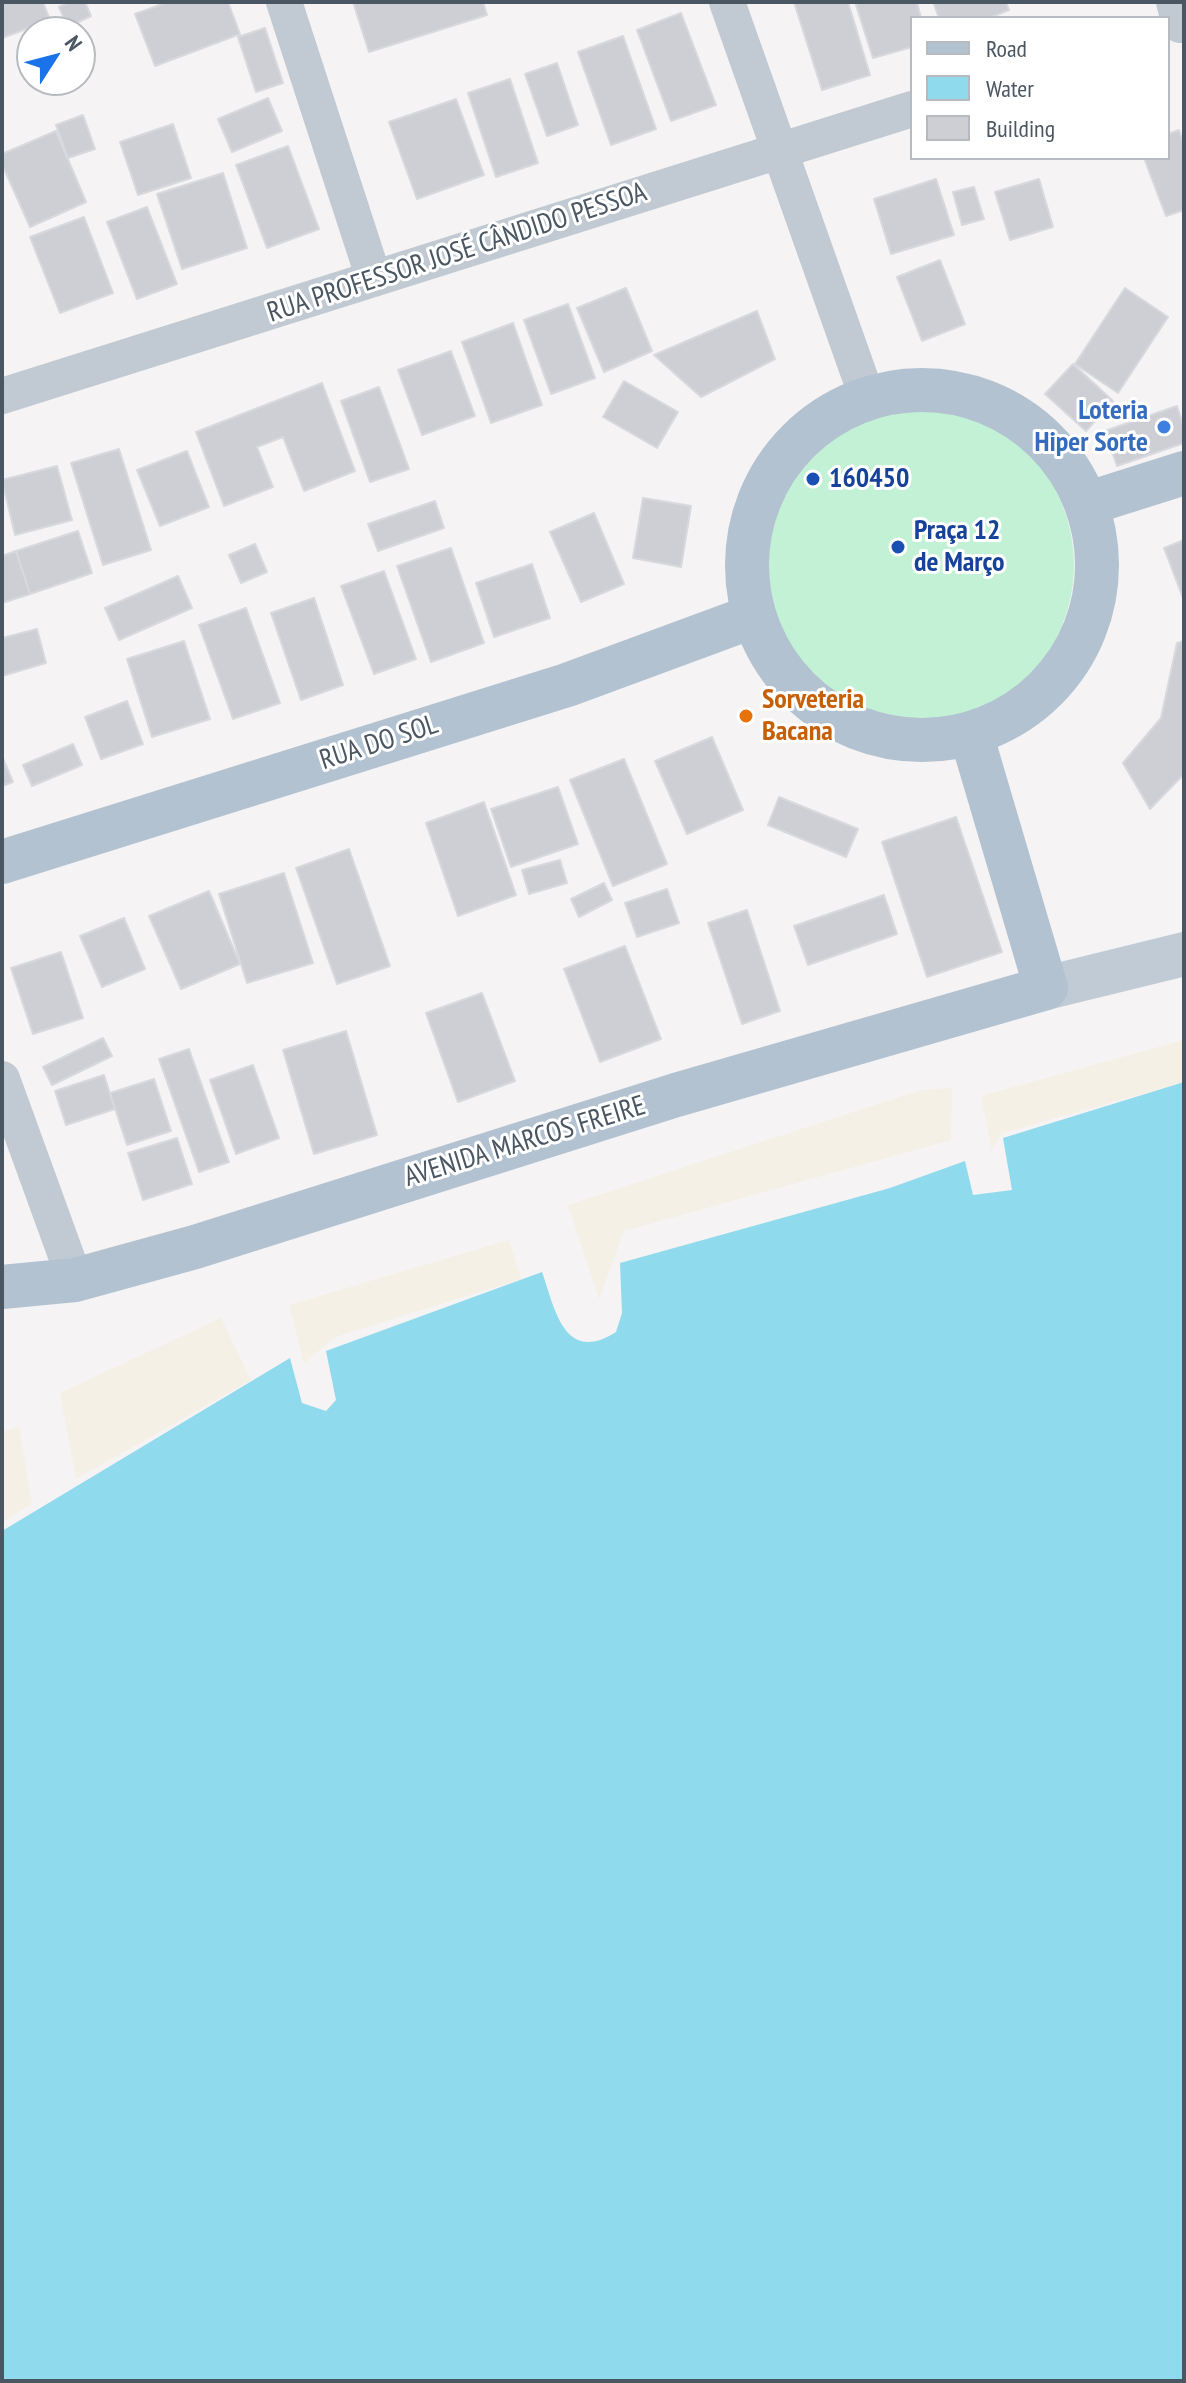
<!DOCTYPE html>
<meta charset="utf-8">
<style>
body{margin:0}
#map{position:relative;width:1186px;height:2383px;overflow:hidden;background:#f5f3f3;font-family:"PT Sans Narrow",sans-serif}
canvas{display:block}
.frame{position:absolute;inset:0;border:4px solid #4a5661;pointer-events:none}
.legend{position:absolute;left:910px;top:16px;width:260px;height:144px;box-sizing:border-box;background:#fff;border:2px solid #b7bbc0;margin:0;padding:10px 14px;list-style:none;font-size:24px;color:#4a5661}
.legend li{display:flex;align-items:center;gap:16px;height:40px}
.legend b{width:40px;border:2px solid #b7bbc0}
.north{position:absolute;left:16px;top:16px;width:80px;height:80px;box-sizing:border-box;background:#fff;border:2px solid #b7bbc0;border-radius:50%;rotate:54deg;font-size:22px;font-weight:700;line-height:32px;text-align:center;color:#4a5661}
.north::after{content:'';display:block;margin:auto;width:28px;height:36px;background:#1a73e8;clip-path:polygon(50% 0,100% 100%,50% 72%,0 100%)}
</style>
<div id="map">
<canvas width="1186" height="2383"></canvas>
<div class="frame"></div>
<ul class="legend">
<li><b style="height:10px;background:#b3c2d1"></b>Road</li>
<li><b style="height:22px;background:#90daee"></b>Water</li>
<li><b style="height:22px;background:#cdcfd5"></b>Building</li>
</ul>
<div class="north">N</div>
</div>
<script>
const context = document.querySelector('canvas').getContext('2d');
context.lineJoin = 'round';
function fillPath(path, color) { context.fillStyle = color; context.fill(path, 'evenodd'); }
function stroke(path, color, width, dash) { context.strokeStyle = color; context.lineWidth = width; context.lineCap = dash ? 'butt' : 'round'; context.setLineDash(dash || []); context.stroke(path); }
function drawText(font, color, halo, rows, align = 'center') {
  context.font = font + ' "PT Sans Narrow",sans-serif'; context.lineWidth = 6; context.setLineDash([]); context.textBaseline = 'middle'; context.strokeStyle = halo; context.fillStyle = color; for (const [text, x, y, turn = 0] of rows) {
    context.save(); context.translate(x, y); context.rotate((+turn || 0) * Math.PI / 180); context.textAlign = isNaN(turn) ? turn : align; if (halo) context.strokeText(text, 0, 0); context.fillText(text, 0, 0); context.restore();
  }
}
const green = new Path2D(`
 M754 565a160 160 0 1 1 320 0a160 160 0 1 1-320 0Z`);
const sand = new Path2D(`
 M1184,1040V1082L1002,1133L992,1150L981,1096Z
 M952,1088L951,1140L624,1231L599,1299L568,1205L921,1090Z
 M509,1240L521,1279L335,1337L304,1363L289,1305Z
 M221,1318L251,1380L76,1479L60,1393Z
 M19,1427L32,1504L2,1522V1432Z`);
const water = new Path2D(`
 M1184,1082V2381H2V1531L290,1358L302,1403L326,1411L336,1400L326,1351L542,1272C555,1309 564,1365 616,1332L622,1313L620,1263L890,1188L965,1161L973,1195L1012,1190L1003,1138Z`);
const building = new Path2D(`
 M2,2H43L50,20L2,38Z
 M69,2H85L91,16L68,27L59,7Z
 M168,2H228L240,34L155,66L135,14Z
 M353,2H483L487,15L369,52Z
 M794,2H848L870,75L822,90Z
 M855,2H917L921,18H912V47L873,58Z
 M933,2H1006L1009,10L989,18H939Z
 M681,13L716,105L671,121L637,30Z
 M265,28L283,83L256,92L238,37Z
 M623,36L656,129L611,145L578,52Z
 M557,63L578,125L547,136L525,74Z
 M510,79L538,163L496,177L468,93Z
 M268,98L282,131L232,152L218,119Z
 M456,99L484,175L417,199L389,122Z
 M83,115L95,149L68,158L56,125Z
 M173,124L191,178L138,195L120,142Z
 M1179,130L1184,145V210L1166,216L1144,158H1168V134Z
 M56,131L86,202L30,227L2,164V154Z
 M288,146L319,229L267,248L236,165Z
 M223,173L247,248L182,269L157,194Z
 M936,179L954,235L891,254L874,199Z
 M1039,179L1053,227L1010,240L995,192Z
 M974,187L984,219L962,225L953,192Z
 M147,207L177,284L137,299L107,222Z
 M84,217L113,293L60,313L30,237Z
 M940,260L965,324L922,341L897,277Z
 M626,288L652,351L604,372L577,308Z
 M1125,288L1168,317L1118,393L1075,364Z
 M568,304L595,378L551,394L524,320Z
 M757,311L775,359L701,397L654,355Z
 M513,323L542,405L491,423L462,342Z
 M451,351L475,416L422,435L398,370Z
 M1073,364L1113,401L1086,431L1045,394Z
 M624,381L678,412L657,448L603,417Z
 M322,383L355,471L304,491L283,437L257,447L273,487L224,506L196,432Z
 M379,387L409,469L370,482L341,401Z
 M1177,406L1184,428V443L1117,466L1105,431Z
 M119,449L151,550L103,565L71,463Z
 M187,451L209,507L160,526L137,470Z
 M57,466L72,520L15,535L2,480Z
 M643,498L691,506L681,567L633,558Z
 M435,501L444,528L378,551L368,524Z
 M594,513L624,584L581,602L550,532Z
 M78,531L92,573L30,594L16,551Z
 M1184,540V597L1183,598L1164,548Z
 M255,544L267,572L241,583L229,555Z
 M451,548L484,643L431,662L397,566Z
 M16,551L30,594L2,603V556Z
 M532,564L550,618L494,637L476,583Z
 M384,571L416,659L374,674L341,586Z
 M178,576L192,608L119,640L105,608Z
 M314,598L343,685L301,700L271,613Z
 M246,608L280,703L233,719L199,625Z
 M37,629L46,663L2,676V638Z
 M184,641L210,719L152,737L127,659Z
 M1184,641V774L1150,809L1123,763L1161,718L1177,643Z
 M127,701L143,744L101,759L85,717Z
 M712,737L743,810L687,834L655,761Z
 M73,744L82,765L32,786L23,765Z
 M2,756L13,782L2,786Z
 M624,759L667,864L613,886L570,780Z
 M558,787L578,844L511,867L491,809Z
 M779,797L858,829L846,857L768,825Z
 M484,802L516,895L458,916L426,823Z
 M956,817L1002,952L927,977L882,842Z
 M349,849L390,966L337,984L296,868Z
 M560,860L567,883L529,894L522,870Z
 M284,873L313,963L247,983L219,894Z
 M604,883L612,900L579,917L571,899Z
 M667,889L679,923L637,937L625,903Z
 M209,891L240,964L181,989L149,916Z
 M884,895L897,934L808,965L794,926Z
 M747,910L780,1011L742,1024L708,923Z
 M124,918L145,969L102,987L80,936Z
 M625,946L661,1039L600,1062L564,969Z
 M61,952L83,1018L33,1034L11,968Z
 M482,993L515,1081L458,1102L426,1013Z
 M346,1031L377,1135L314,1154L283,1050Z
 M103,1038L112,1056L52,1085L43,1067Z
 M189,1049L229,1162L199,1172L159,1059Z
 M253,1065L279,1138L236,1154L210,1080Z
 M104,1075L115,1109L66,1125L55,1091Z
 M154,1079L171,1131L127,1145L110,1093Z
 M177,1138L192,1184L143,1200L128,1153Z`);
const minor = new Path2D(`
 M284,2L374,279
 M727,2L867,397
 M1174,2L1180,25
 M2,396L912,109
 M2,1079L75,1280`);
const secondary = new Path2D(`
 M1046,988L1184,954`);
const primary = new Path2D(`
 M747 565a175 175 0 1 1 350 0a175 175 0 1 1-350 0Z
 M1086,504L1184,473
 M2,862L567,685L754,616
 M2,1287L75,1280L195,1247L676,1095L1046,988L971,734`);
const markers = [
 [1164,427,8,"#3f7fe0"],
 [813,479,8,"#1a4fb4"],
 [898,547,8,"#1a4fb4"],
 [746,716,8,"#e8710a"]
];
const streetNames = [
 ["RUA PROFESSOR JOSÉ CÂNDIDO PESSOA",457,253,-18],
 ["RUA DO SOL",379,743,-18],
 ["AVENIDA MARCOS FREIRE",525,1142,-17]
];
const shopNames = [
 ["Loteria",1148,411],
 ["Hiper Sorte",1148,443]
];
const transitNames = [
 ["160450",829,479],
 ["Praça 12",914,531],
 ["de Março",914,563]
];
const foodNames = [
 ["Sorveteria",762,700],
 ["Bacana",762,732]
];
fillPath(green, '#c3f1d5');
fillPath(sand, '#f5f0e5');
fillPath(water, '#90daee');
fillPath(building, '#cdcfd5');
stroke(building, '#d7d9de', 2);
stroke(minor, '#c1cad2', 36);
stroke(secondary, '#c1cbd6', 44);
stroke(primary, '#b3c2d1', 44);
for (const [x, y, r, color] of markers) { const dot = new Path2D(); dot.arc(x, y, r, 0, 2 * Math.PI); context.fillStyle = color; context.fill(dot); stroke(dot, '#fff', 3); }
drawText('28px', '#4a5661', '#fff', streetNames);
drawText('bold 28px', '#366cbe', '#fff', shopNames, 'right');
drawText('bold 28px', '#164399', '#fff', transitNames, 'left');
drawText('bold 28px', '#c56008', '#fff', foodNames, 'left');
</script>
